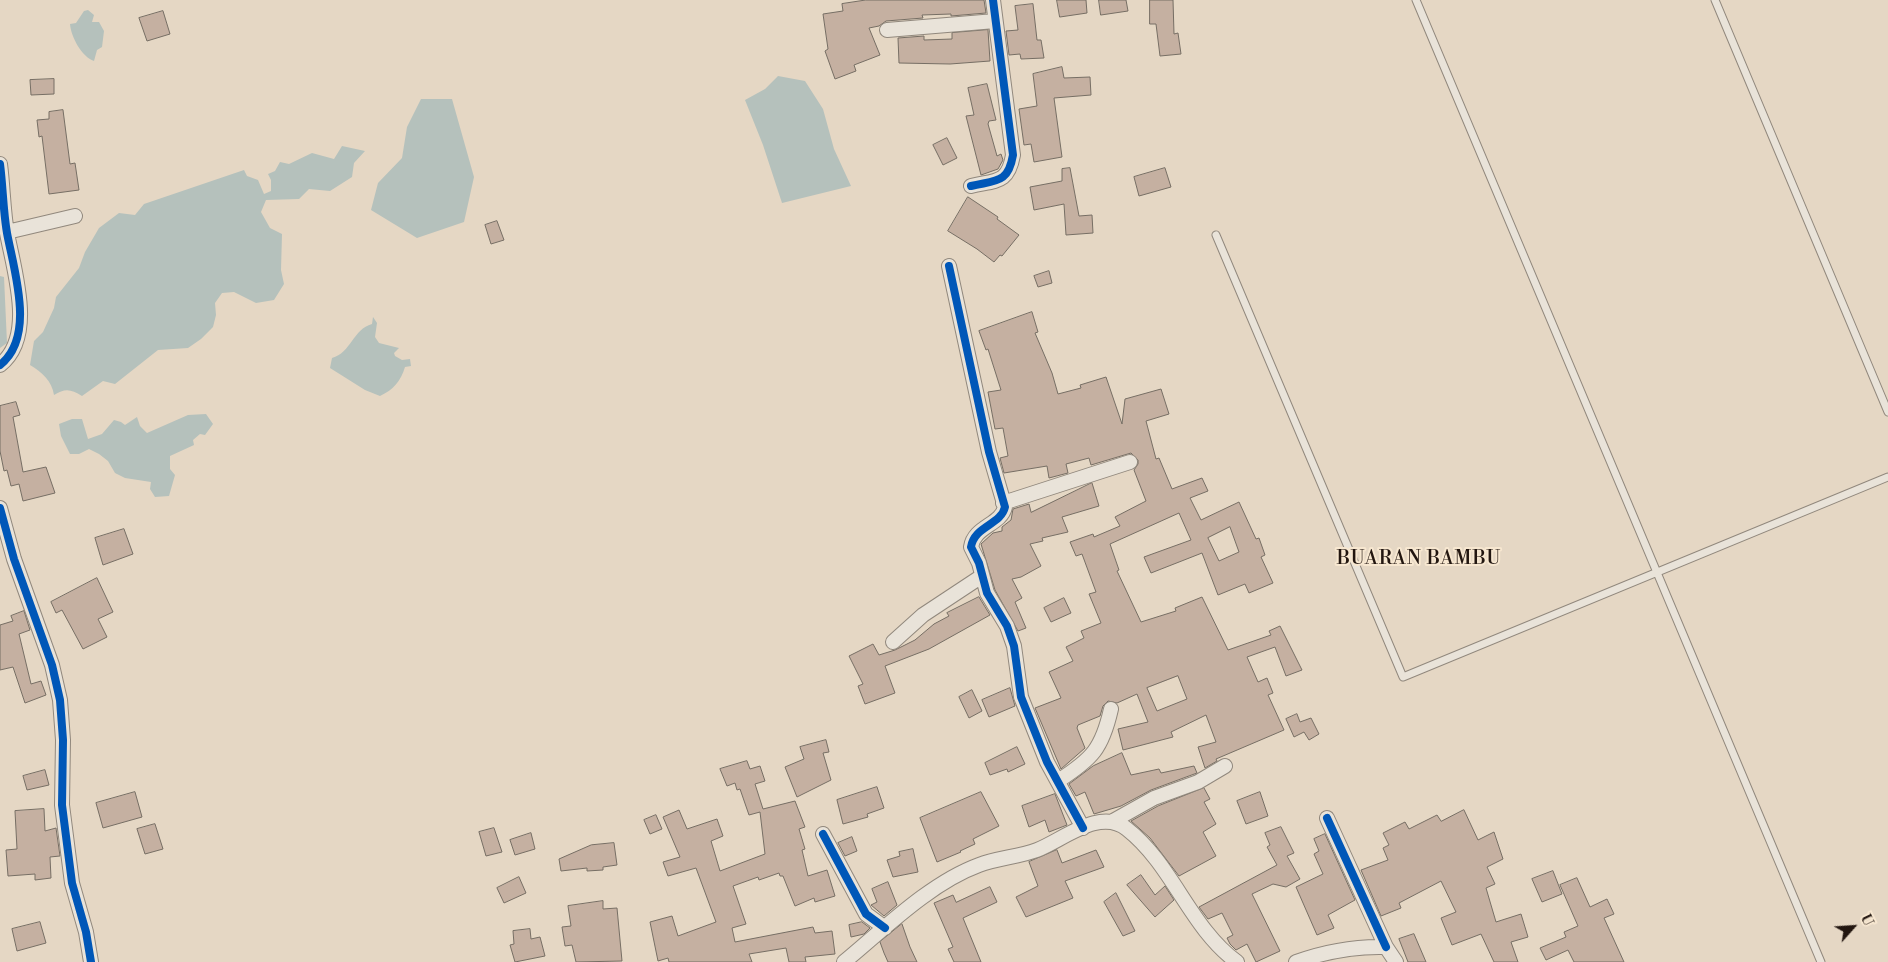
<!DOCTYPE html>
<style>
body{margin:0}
#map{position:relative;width:1888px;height:962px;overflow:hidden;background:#e5d7c4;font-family:"Libre Bodoni",serif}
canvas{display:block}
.north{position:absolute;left:1828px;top:902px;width:50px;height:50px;-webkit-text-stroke:4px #f7e7d0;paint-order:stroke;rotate:64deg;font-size:14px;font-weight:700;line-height:20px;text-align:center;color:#221610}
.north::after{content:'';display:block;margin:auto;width:18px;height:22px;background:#221610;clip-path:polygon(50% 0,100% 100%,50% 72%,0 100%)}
</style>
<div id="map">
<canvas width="1888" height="962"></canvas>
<div class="north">U</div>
</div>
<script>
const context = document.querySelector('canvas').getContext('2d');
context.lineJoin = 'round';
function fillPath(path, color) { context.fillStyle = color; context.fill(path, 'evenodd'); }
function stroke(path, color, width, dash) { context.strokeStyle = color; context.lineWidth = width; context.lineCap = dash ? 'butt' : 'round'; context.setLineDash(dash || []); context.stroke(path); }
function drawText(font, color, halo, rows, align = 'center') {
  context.font = font + ' "Libre Bodoni",serif'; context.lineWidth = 4; context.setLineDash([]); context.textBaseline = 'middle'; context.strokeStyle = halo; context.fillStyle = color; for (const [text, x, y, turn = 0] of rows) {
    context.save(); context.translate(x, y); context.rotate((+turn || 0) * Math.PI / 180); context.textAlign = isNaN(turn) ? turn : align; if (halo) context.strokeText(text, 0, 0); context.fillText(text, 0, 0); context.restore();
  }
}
const water = new Path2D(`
 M88,10L94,15L92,22H99L104,31L102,47L97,50L94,61C82,57 71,37 70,24L76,23L84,11Z
 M778,76L805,81L823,109L834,149L851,186L782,203L763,145L745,100L765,89Z
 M421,99H452L474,177L464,222L417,238L371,210L378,183L402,158L407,127Z
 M342,146L365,151L354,163L352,177L330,191L309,189L299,199L266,200L261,212L270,228L282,234L281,270L284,284L274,300L256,303L234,292L222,293L215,303L216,315L213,327L201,339L188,348L158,350L115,384L103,381L82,396C71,389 65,388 54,395C52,381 42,372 30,365L34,341L43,332L54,308L56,297L79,268L85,252L99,228L119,213L135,215L144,204L244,170L247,176L258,180L264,194L271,191V180L268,174L275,171L280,162L289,164L312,153L334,159Z
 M0,276L4,277L7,343L0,348Z
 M373,317L377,323L375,337L379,343L399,348L394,353L395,356L402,360L410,359L411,366L405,367C401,381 393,390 380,396L365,390L330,368L332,358C351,353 353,329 372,324Z
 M206,414L213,424L205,435L200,434L193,440L194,445L170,456V469L175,475L169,496L155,497L150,489L151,482L125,478L115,473L108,461L99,454L89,449L79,454H70L61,436L59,424L72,419H82L88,439L102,434L114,420L121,422L125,425L137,417L140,426L147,433L188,415Z`);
const building = new Path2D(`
 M866,0H984L986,13L951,16V14L922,15L923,18L886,21L879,26L869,28L880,55L854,65L856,71L835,79L825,51L828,49L823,14L843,11L842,4Z
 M1057,0H1086L1087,13L1060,17Z
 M1099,0H1126L1128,11L1101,15Z
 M1150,0H1173L1174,34L1178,33L1181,54L1160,56L1156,24H1150Z
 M1033,4L1037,40H1041L1044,58L1021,59L1020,54L1009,55L1006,31L1018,30L1015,6Z
 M163,11L170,34L147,41L139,18Z
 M988,30L990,61L950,64L899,63L898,38L924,36V40L952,39V33Z
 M1062,67L1064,78L1090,77L1091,95L1054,98L1062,157L1034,162L1031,144L1024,145L1019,109L1037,106L1033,74Z
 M54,79V94L31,95L30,80Z
 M987,84L996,120L989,121L988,124L997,156L1001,154L1003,160L998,169L981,175L966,116L974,115L968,88Z
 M63,110L70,164L75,163L79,190L49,194L42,136L39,137L37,120L49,119V112Z
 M947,138L957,158L943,165L933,145Z
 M1070,168L1079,216L1092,215L1093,233L1066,235L1064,204L1034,210L1030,187L1062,181V169Z
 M1165,168L1171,187L1139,196L1134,177Z
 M968,197L998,217L997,219L1019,235L1002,256L1000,255L994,262L977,249L948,231Z
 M497,221L504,240L491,244L485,225Z
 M1049,271L1052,283L1038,287L1034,276Z
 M1032,312L1038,332L1035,333L1052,373L1058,394L1081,388L1080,385L1106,377L1122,424L1125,399L1161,389L1169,414L1146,421L1156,459L1159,458L1172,489L1202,478L1208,491L1190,498L1201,520L1239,502L1256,539L1259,538L1265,555L1261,557L1273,583L1249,593L1245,584L1218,595L1202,553L1151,573L1144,557L1191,540L1179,513L1110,544L1119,570L1117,571L1141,622L1176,611L1175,608L1202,597L1228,650L1271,635L1269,631L1280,626L1302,670L1286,676L1275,647L1247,657L1258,682L1267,678L1273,693L1268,695L1284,730L1216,759L1217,761L1205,768L1198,747L1216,742L1206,715L1171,732L1173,737L1123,750L1118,729L1148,722L1137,694L1117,703L1108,701L1103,706L1100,716L1078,725L1077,728L1085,748L1061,769L1035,708L1061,698L1049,672L1073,661L1066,647L1084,638L1081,631L1101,623L1089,594L1096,592L1082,554L1076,556L1070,542L1093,534L1094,537L1120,526L1115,517L1146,501L1134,470L1138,464V460L1131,453L1091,465L1089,458L1066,464L1068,473L1049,478L1047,466L1004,473L1000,458L1008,456L1003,428L995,429L988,392L1001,390L988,349L986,350L979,331ZM1230,527L1239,552L1219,561L1208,538ZM1178,676L1187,699L1157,711L1147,688Z
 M16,402L20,415L13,417L23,472L46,467L55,493L23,501L19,484L11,486L7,470L4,471L0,451V406Z
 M1092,483L1099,506L1062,517L1068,532L1042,538L1043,541L1030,544L1041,566L1021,577L1012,579L1022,598L1015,602L1026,628L1018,631L995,590L981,544L993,533L1002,531V527L1011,520L1013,509L1029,504L1031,512Z
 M124,529L133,554L103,565L95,538Z
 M97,578L113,612L98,619L107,637L83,649L62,610L56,613L51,602Z
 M979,597L990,615L929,649L885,666L895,693L865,704L858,686L863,684L849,656L873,644L879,655L895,650L915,640L934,624L949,616L947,613Z
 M1064,598L1071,613L1051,622L1044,608Z
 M24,611L30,630L19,634L31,684L41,681L46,695L25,703L13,667L0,670V625L13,621L11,616Z
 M1010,688L1015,706L989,717L982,700Z
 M972,690L982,711L969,718L959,697Z
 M1297,714L1300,722L1311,718L1319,734L1309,740L1304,732L1294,737L1286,719Z
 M826,740L829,752L823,753L831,780L797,797L785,767L804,759L800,747Z
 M1017,747L1025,764L1008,772L1007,769L990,775L985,763Z
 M1122,753L1131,775L1159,769L1161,773L1194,766L1197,773L1151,790L1121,806L1094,814L1085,792L1076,796L1069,784L1093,766Z
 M747,761L750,769L760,766L765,781L755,784L763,809L795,801L805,827L799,829L805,849L802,850L808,876L827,870L835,896L815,902L814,898L795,906L783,876H780L779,873L759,880L758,877L733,886L746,924L732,928L735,942L813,927L815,933L832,931L835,954L805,957L806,962H789L786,948L749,954L752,962H669L668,958L658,961L650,922L672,916L678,936L716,922L696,868L668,876L663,862L680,857L663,817L679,810L687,829L717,819L723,836L711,841L720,871L765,854L760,812L749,815L740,789L737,790L735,783L727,786L720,769Z
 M45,770L49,785L27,790L23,776Z
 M877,787L884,808L867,814L868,817L843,824L837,800Z
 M1204,788L1210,799L1204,802L1216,824L1203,832L1216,856L1179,876L1150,838L1131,821L1158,806Z
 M135,792L142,817L103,828L96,803Z
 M981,792L999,826L973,839L975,844L960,851L961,852L937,862L920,818Z
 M1260,792L1268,816L1246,824L1237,801Z
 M1055,794L1067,825L1049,832L1045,820L1029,827L1022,806Z
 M44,809L45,831L56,828L60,856L50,857L51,878L35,880V874L8,876L6,850L17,849L15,811Z
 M1464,810L1478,840L1494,832L1503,859L1487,867L1495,884L1486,888L1496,922L1521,914L1528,937L1511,942L1518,962H1494L1481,934L1452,945L1441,918L1456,912L1441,881L1399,903L1401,908L1381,916L1361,870L1388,860L1383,848L1389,845L1383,833L1405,822L1409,829L1437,815L1441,821Z
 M656,815L662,829L650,834L644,820Z
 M155,824L163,849L145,854L137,829Z
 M1281,827L1294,853L1287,856L1300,879L1286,887L1273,884L1252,894L1280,951L1256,962L1247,944L1236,950L1230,944L1227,938L1233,935L1222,913L1208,919L1199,907L1277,865L1267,847L1270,845L1265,833Z
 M494,828L502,852L486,856L479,832Z
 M531,833L535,849L515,855L510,840Z
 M1325,834L1355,900L1328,915L1334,928L1317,935L1296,887L1323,874L1314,854L1319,851L1314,839Z
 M852,837L857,851L845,856L838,843Z
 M614,843L617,865L603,867V870L587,871V868L561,871L559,859L591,845Z
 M913,849L918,872L893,877L887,860L900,856L899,852Z
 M1057,850L1062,863L1096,850L1104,867L1065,881L1073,898L1026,917L1016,897L1038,886L1029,862Z
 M1553,871L1562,894L1542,902L1532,879Z
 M1141,875L1155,895L1165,886L1174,900L1155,917L1127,885Z
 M519,877L526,893L504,903L497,888Z
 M1577,878L1590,907L1607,899L1614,914L1604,918L1624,962H1574L1568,950L1546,960L1540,948L1566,937L1564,932L1578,926L1560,885Z
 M888,882L897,905L884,916L871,905L877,902L872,889Z
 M990,887L997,902L963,918L981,962H954L948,949L953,947L934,903L953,895L956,902Z
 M1116,893L1135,931L1123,936L1104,902Z
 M603,901V909L617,908L622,961L576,962L572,945L565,946L562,927L571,926L568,906Z
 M40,922L46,943L17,951L12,929Z
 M862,922L870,928L864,934L851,937L849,925Z
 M902,924L910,947L917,962H888L884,953L880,942Z
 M530,929L531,939L540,937L545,956L515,962L510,945L514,944L513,931Z
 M1414,934L1426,962H1408L1399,939Z`);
const lane = new Path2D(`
 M1416,0L1821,962
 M1715,0L1888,412
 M1216,235L1403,677L1888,477`);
const street = new Path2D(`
 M887,30L995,21
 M0,164C3,187 3,210 7,233C14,271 36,337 0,365
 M971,186C996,180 1008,184 1013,155L993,0
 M7,232L75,216
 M949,266L989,452L1005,507C1001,525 974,526 971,547L979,563L987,593L1007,626L1014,646L1021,697L1047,762L1083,828
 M1003,503L1130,462
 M0,508L14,559L52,665L60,700L63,740L62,805L72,883L86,932L91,962
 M893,642L923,615L982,576
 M1058,781C1092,759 1102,749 1111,709
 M1327,818L1386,947
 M1113,821L1154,798L1198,782L1225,766
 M823,834L866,914L885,928
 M844,962C884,929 930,883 979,865C997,858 1018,857 1037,850C1063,840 1100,807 1127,829C1173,865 1190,928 1237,962
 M1296,962C1324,952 1356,946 1386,947L1396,962`);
const cycleway = new Path2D(`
 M0,164C3,187 3,210 7,233C14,271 36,337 0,365
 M971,186C996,180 1008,184 1013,155L993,0
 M949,266L989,452L1005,507C1001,525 974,526 971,547L979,563L987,593L1007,626L1014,646L1021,697L1047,762L1083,828
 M0,508L14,559L52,665L60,700L63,740L62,805L72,883L86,932L91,962
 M1327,818L1386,947
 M823,834L866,914L885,928`);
const quarterNames = [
 ["BUARAN BAMBU",1419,559]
];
fillPath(water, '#b5c1bc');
fillPath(building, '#c5b0a1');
stroke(building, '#766e64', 1);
stroke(lane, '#91887d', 9);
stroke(street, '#91887d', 16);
stroke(lane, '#e9e3d9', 7);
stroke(street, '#e9e3d9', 14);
stroke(cycleway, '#0057b8', 8);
context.letterSpacing = '1px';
drawText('19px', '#221610', '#f7e7d0', quarterNames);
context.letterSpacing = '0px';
</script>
